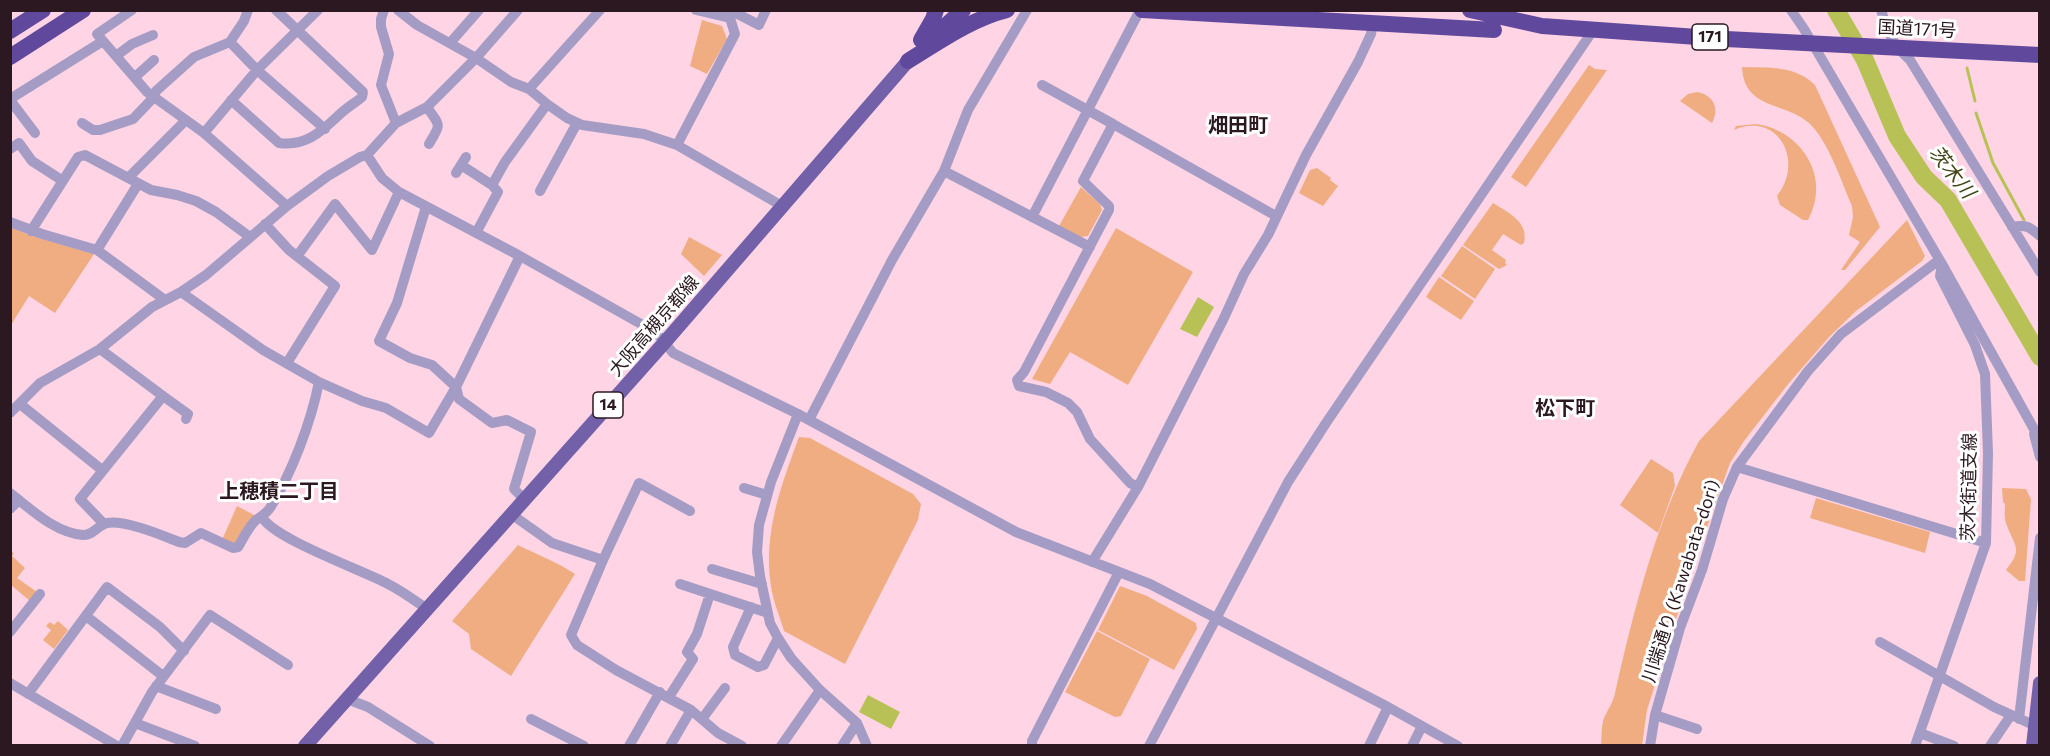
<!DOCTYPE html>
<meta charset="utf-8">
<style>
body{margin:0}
#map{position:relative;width:2050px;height:756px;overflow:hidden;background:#ffd4e4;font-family:Commissioner,sans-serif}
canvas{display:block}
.frame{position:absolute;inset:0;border:12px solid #2b1820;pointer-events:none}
</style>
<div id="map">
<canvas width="2050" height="756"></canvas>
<div class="frame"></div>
</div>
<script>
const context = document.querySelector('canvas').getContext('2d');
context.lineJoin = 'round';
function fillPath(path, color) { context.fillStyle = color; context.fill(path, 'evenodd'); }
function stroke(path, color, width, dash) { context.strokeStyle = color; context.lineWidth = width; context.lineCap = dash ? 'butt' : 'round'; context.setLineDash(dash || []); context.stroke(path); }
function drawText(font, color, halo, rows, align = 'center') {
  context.font = font + ' Commissioner,"Noto Sans JP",sans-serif'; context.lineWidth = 6; context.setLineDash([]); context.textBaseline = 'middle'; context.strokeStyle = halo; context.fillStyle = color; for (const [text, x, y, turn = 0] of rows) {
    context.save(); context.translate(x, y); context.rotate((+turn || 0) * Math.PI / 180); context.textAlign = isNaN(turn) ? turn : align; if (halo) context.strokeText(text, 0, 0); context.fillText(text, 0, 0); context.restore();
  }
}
const green = new Path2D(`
 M702,20L722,26L727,39L707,74L690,66Z
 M1589,65L1595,69L1607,70L1526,187L1511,177Z
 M1742,67C1769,68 1795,65 1815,85L1880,227L1845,270H1841L1860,242L1849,235L1853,217L1852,206C1841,181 1829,142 1809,123C1784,101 1744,110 1742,67Z
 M1697,92C1714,95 1720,109 1712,123L1680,101L1688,94Z
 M1756,124C1801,130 1832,177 1808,220H1803L1780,205L1777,196C1805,161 1778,111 1734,130L1736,126Z
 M1317,168L1331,178L1330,180L1338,186L1323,206L1299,193L1310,170Z
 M1081,187L1100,204L1102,210L1088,236L1080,237L1059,226Z
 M1493,203C1509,213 1529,222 1524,243L1521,245L1503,234L1492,250L1506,260L1505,263L1507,265L1499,269L1463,245Z
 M1907,220L1925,256L1922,261L1856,311L1830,336L1789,383L1744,441L1730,463L1693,566L1647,710L1642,745H1601C1602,737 1601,726 1604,718C1608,709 1613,703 1615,693C1634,609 1657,517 1699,441Z
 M11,227L29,235L94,254L55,313L29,296L11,325Z
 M1116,228L1193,272L1128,385L1070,352L1050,384L1032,379Z
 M689,237L722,255L704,276L681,254Z
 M1462,246L1495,269L1475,299L1441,276Z
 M1439,277L1474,301L1461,320L1426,297Z
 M799,437L810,438L913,494L921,504L918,520L845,664L784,631C780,617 773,601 771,586C763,533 781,486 799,437Z
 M1651,459L1673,473L1675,486L1658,533L1620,505Z
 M2002,488L2026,489L2031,499L2025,581H2019L2006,570C2024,548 2014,546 2006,523C2004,517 2005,510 2005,504L2003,502Z
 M1816,498L1930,532L1925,553L1810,518Z
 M237,506L256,516L235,545L222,540Z
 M518,545C538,555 557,562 575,574L511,676L471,649L469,634L452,621Z
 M10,551L14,553L12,556L25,568L17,578L37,592L30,601L11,585Z
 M1120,586L1147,596L1196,623L1197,629L1174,670L1098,630Z
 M58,621L68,630L54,649L43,640L51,630L46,626L50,622L54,625Z
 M1097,631L1150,659L1121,716L1115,717L1065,692Z`);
const water = new Path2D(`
 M1198,297L1214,307L1197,337L1180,329Z
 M868,695L900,712L891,729L859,712Z`);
const stream = new Path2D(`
 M1967,68L1975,101
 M1976,113L1993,163L2024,220`);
const river = new Path2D(`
 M1836,10L1865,60L1897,136L1924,177L1948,200L2040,357`);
const minor = new Path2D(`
 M132,10L97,34L103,41L147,92L204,133L287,206
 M248,10L244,21L230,42L257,70L325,129
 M384,10L381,19V27L389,54L381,85L396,123
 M398,10L417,25L476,58L511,82L529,89L547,104L567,118L582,125L644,134L677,145L782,206
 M696,10L730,18
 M1027,10L968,110L944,171L1090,247
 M1791,10L1804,29L1942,264L2040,440
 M1881,10C1888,33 1892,44 1910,60L2040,272
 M732,11L759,25L766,10
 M450,43L479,10
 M116,56L132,44L153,35
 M135,77L154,60
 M1042,85L1113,124
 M529,89L600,10
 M10,99L103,41
 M10,100L35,133
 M231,100L279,143C306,147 322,131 339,115C346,108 355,103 362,97L363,92L276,10
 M427,107C440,127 442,122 429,144
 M82,123L93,130H100L133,119L154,97L156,91L194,57L230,42
 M204,133L257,70L318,10
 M677,145L735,34L730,18L732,10
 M10,149L19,143L32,161L63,181
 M367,155L382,178L399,192L520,256L657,333L673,353L798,414L1016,532L1150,584L1388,707L1458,746
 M461,165L492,185
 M456,173L466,157
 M128,178L186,120
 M540,191L577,123
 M426,207L397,303L379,341L410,358L432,365L456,387L520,256
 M1032,217L1140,10
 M10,222L42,234L97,250L165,300
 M265,224L289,250L335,286L287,363
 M2012,227C2026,224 2030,227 2040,236
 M31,231L78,157L85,155L151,190L177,195L196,201L216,212L250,237
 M476,233L498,192L492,185L505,162L547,104
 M97,250L138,184
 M298,255L335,204L372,250L399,192
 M100,349L163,396L80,499L103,523
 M319,382L362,401L386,408L429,433L456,387
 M456,387L459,399L492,423L507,420L531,432L514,489L524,499
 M163,396L188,414L186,419
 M20,404L102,470
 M10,413L40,383L100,349L152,307L181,292L206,275L287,206L328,176L360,157L367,155L396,123L427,107L476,58L518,10
 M798,414L771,482L759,525L757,552L760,576L770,623L778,638L791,658L820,690L857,723L867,746
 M809,420L892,260L944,171
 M2034,434L2040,457
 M1737,467L1986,543
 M1138,487L1130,483L1090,439L1077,412L1068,403L1046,392L1019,386L1017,380L1024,372L1109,210V206L1083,181L1113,124L1276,216
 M744,488L767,495
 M10,493C31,509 55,533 83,535C94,535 98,525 107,523C126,520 161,535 179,542L185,543L201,533L233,548L238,547C243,539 249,526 256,520C261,516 266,514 270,508C292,473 311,422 319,382L263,350L181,292
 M10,509L19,500
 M690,511L639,483L603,560L571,635L577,645L616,670L691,710L718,733L742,746
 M511,514L552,543L603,560
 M262,517C274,539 362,570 388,584C402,591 414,600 427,609
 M1092,562L1138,487L1224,318L1244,274L1268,235L1306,155L1358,62L1371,34L1373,22
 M712,569L762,584
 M680,584L768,613
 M751,607L733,647L735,655L758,667L764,665L778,638
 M86,616L163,676
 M10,632L40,594
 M1880,642L1994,707L2040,728
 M10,683L117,746
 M156,686L216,709
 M28,694L107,587L160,627L184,651
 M669,697L693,659L687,652L697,634L710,594
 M347,699L368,707L430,746
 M1655,715L1697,729
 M531,719L584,746
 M702,719L725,688
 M2019,719L2040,538
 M135,723L195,746
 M1920,733L1954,746
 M122,746L152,692L210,615L288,665
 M629,746L660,692
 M670,746L691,710
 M781,746L820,690
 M842,746L857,723
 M1032,746V741L1119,572
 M1149,746L1288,482L1326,423L1594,29
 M1369,746L1388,707
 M1412,746L1422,726
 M1650,746L1655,715L1680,628L1702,570L1723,499L1737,467L1808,371L1841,334L1939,260
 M1915,746L1986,543L1988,453L1985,374L1975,345L1940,276L1942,264
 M1990,746L2011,715`);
const major = new Path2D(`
 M305,746L665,342L908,61
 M2033,746L2040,683`);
const highway = new Path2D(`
 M1142,10L1494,30
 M1470,10L1542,26L1726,39L2040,55
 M10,31L43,10
 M932,38L963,10
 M921,40L933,19L936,10
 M10,57L83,10
 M908,61C939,42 971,19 1007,10`);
const shields = [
 [1710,37,36],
 [608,405,30]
];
const shieldNames = [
 ["171",1710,37],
 ["14",608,405]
];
const streetNames = [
 ["国道171号",1917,29,3],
 ["大阪高槻京都線",654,326,-49],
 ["茨木街道支線",1969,487,-89],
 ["川端通り (Kawabata-dori)",1681,581,-72]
];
const neighbourhoodNames = [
 ["畑田町",1238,125],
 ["松下町",1565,408],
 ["上穂積二丁目",279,491]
];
const waterNames = [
 ["茨木川",1952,172,52]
];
fillPath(green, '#f0ad81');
fillPath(water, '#b8c155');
stroke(stream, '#b8c155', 3);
stroke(river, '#b8c155', 18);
stroke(minor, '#a49cc5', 10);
stroke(major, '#7260a9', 14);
stroke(highway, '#60499d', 16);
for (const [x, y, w] of shields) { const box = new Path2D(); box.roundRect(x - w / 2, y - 13, w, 26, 4.5); context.fillStyle = '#fff'; context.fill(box); stroke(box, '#2b1820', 1.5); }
drawText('bold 16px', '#2b1820', null, shieldNames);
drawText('18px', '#2b1820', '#fff', streetNames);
drawText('bold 20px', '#2b1820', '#fff', neighbourhoodNames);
drawText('italic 20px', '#424619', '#fff', waterNames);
</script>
